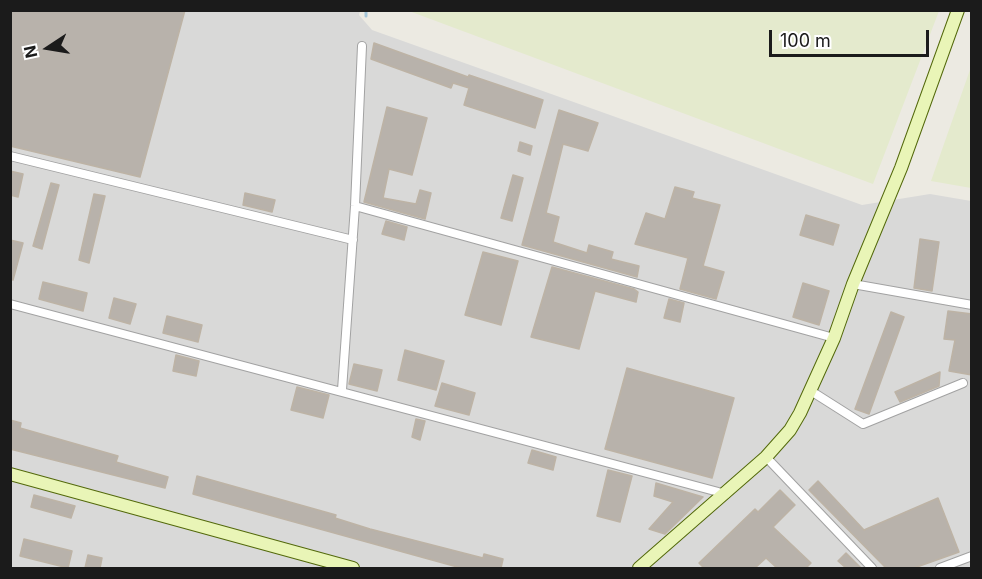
<!DOCTYPE html>
<style>
body{margin:0}
#map{position:relative;width:982px;height:579px;overflow:hidden;background:#eceae2;font-family:Inter,sans-serif}
canvas{display:block}
.frame{position:absolute;inset:0;border:12px solid #1b1b1b;pointer-events:none}
.north{position:absolute;left:18px;top:18px;width:60px;height:60px;-webkit-text-stroke:4px #fff;paint-order:stroke;rotate:258deg;font-size:16px;font-weight:700;line-height:24px;text-align:center;color:#1b1b1b}
.north::after{content:'';display:block;margin:auto;width:21px;height:27px;background:#1b1b1b;clip-path:polygon(50% 0,100% 100%,50% 72%,0 100%)}
.scale{position:absolute;left:769px;top:30px;width:160px;height:27px;box-sizing:border-box;border:3px solid #1b1b1b;border-top:0;padding-left:8px;font-size:18px;line-height:21px;white-space:nowrap;color:#1b1b1b;-webkit-text-stroke:4px #fff;paint-order:stroke}
</style>
<div id="map">
<canvas width="982" height="579"></canvas>
<div class="frame"></div>
<div class="north">N</div>
<div class="scale">100 m</div>
</div>
<script>
const context = document.querySelector('canvas').getContext('2d');
context.lineJoin = 'round';
function fillPath(path, color) { context.fillStyle = color; context.fill(path, 'evenodd'); }
function stroke(path, color, width, dash) { context.strokeStyle = color; context.lineWidth = width; context.lineCap = dash ? 'butt' : 'round'; context.setLineDash(dash || []); context.stroke(path); }
const residential = new Path2D(`
 M10,11H360L359,15L372,30L862,205L930,194L971,201V568H11Z`);
const farmland = new Path2D(`
 M409,11H939L873,184Z
 M971,67V188L931,181Z`);
const stream = new Path2D(`
 M366,10V16`);
const building = new Path2D(`
 M10,10H185L140,177L10,146Z
 M374,43L468,77L469,75L543,100L535,128L464,105L469,88L453,83L451,88L371,59Z
 M387,107L427,118L412,175L389,169L383,198L416,204L420,190L431,193L425,219L364,202Z
 M559,110L598,123L588,151L563,144L546,213L559,217L553,242L587,253L589,245L613,252L611,259L639,266L637,277L522,245Z
 M520,142L532,146L530,155L518,151Z
 M10,171L23,174L18,197L10,195Z
 M513,175L523,178L512,221L501,218Z
 M51,183L59,185L42,249L33,246Z
 M675,187L694,192L692,198L720,205L703,266L724,272L716,299L680,289L688,258L635,244L646,213L665,219Z
 M245,193L275,200L272,212L243,205Z
 M94,194L105,196L89,263L79,260Z
 M806,215L839,225L833,245L800,235Z
 M386,221L407,227L404,240L382,234Z
 M920,239L939,242L932,291L914,288Z
 M10,240L23,243L13,280L10,279Z
 M483,252L518,261L501,325L465,315Z
 M552,267L634,289L638,292L636,302L595,291L579,349L531,337Z
 M43,282L87,293L83,311L39,299Z
 M803,283L829,291L819,325L793,317Z
 M114,298L136,304L130,324L109,318Z
 M669,299L684,303L680,322L664,318Z
 M948,311L972,314V375L949,371L955,340L944,339Z
 M891,312L904,317L869,414L855,409Z
 M167,316L202,325L198,342L163,333Z
 M405,350L444,361L436,390L398,380Z
 M176,355L199,361L196,376L173,371Z
 M354,364L382,370L377,391L349,384Z
 M627,368L734,398L712,478L605,449Z
 M940,372L939,386L900,402L895,392Z
 M442,383L475,393L469,415L435,406Z
 M297,387L329,395L323,418L291,410Z
 M416,419L425,421L420,440L412,437Z
 M10,420L21,423L20,428L118,456L116,462L168,477L165,488L10,449Z
 M532,450L556,457L553,470L528,463Z
 M608,470L632,476L620,522L597,516Z
 M197,476L336,515L335,518L370,529L483,558L484,554L503,559L501,568H461L193,494Z
 M818,481L864,530L938,498L959,552L914,568H886L809,490Z
 M656,483L703,497L665,534L649,529L673,502L654,496Z
 M780,490L795,505L773,527L811,563L806,568H777L766,558L755,568H704L699,563L755,509L758,512Z
 M34,495L75,506L71,518L31,507Z
 M24,539L72,551L68,568L20,556Z
 M846,553L861,568H846L838,561Z
 M88,555L102,558L100,568H85Z`);
const street = new Path2D(`
 M10,156L353,240
 M355,206L834,338
 M853,284L972,305
 M10,304L726,494
 M342,390L355,206L362,46
 M811,391L863,424L963,383
 M766,457L872,568
 M940,568L972,556`);
const secondary = new Path2D(`
 M10,474L353,568
 M639,568L766,457L790,430L800,413L834,338L853,284L901,168L958,10`);
fillPath(residential, '#d9d9d8');
fillPath(farmland, '#e4eacd');
stroke(stream, '#a4c5d8', 3);
fillPath(building, '#b8b2ab');
stroke(building, '#bdb3a5', 1.5);
stroke(street, '#a2a2a2', 10);
stroke(secondary, '#53690b', 14);
stroke(street, '#fff', 8);
stroke(secondary, '#e9f5b7', 12);
</script>
